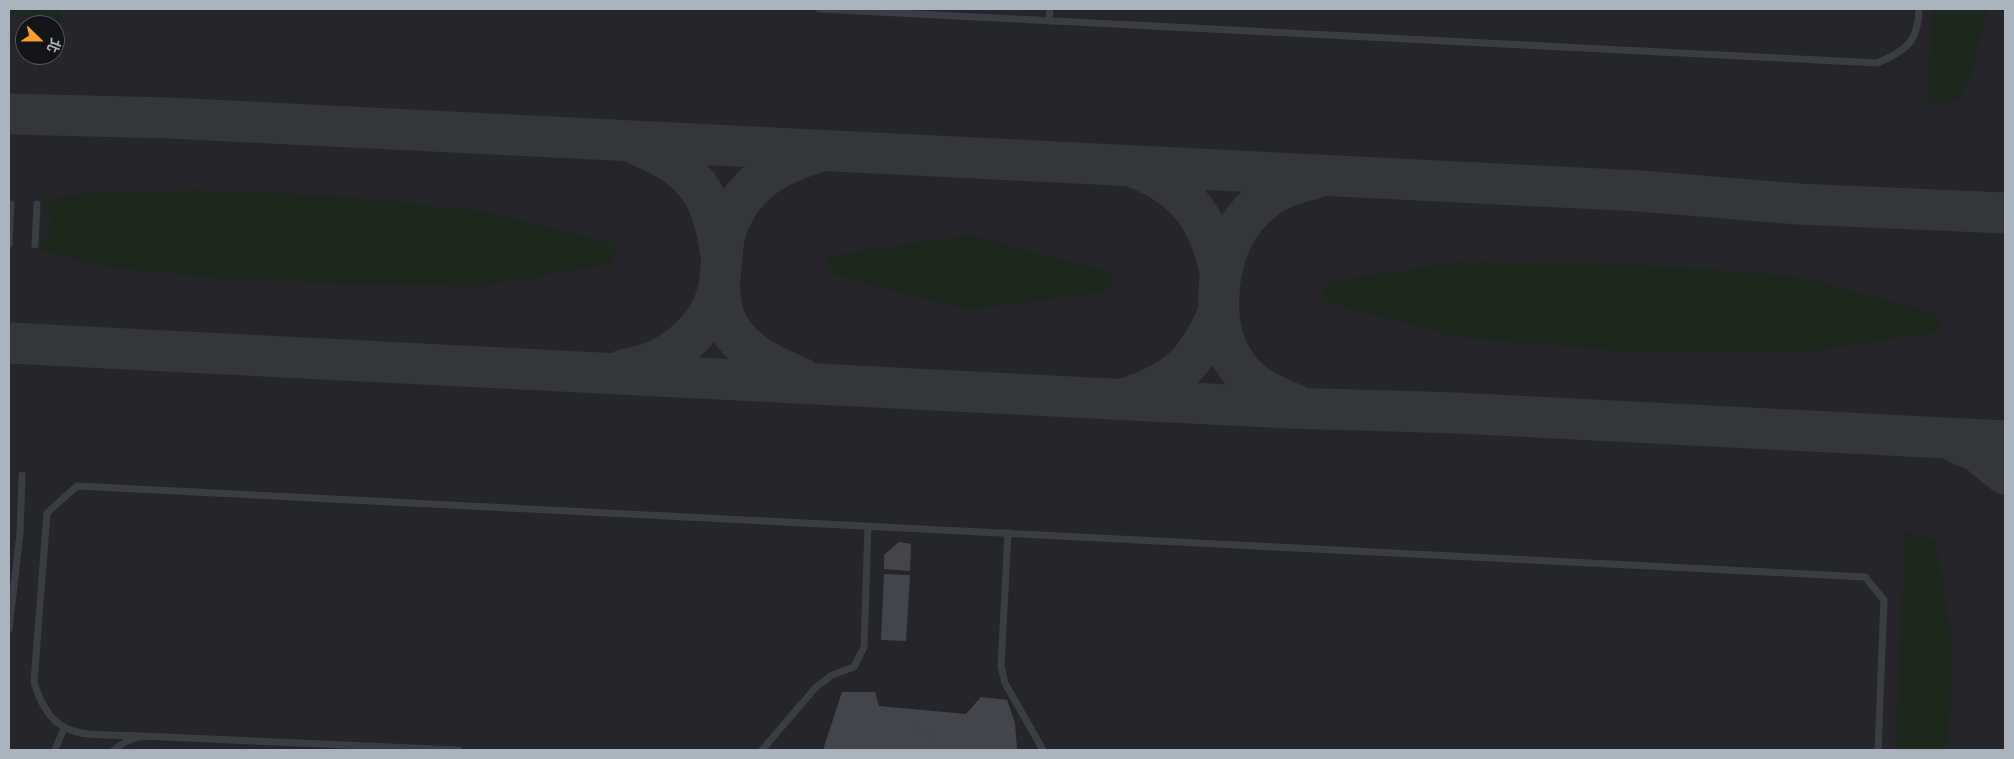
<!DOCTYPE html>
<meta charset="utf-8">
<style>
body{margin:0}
#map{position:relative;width:2014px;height:759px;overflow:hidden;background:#1a1a1d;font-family:"Varela Round","Noto Sans TC",sans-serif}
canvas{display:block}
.frame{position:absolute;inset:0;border:10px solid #abb3bd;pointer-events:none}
.north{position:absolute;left:15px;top:15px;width:50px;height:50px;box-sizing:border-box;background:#151518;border:1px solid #51545a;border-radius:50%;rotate:112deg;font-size:14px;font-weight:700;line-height:20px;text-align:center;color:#abb3bd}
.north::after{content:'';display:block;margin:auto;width:18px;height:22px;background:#ff9d2f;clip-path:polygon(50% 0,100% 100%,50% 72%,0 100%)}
</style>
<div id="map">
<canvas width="2014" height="759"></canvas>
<div class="frame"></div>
<div class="north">北</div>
</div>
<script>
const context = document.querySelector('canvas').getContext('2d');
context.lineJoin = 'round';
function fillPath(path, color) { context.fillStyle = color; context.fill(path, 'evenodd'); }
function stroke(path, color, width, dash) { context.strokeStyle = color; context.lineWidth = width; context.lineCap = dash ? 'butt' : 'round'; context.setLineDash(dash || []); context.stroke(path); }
const built = new Path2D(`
 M9,9H2005V750H9ZM25,25H55V55H25Z`);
const green = new Path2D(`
 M9,9H61V26L9,12Z
 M1932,9H1988L1968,84C1958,106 1950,103 1928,106Z
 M200,190L351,197L486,212L612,244L616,254L611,264L482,286L347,284L217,278L99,266L40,250L42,238L49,237L51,213L42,212L43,200L99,191Z
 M969,235L1112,273L1115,281L1108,291L967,310L835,275L826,264L829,256Z
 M1459,262L1579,263L1722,270L1806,278L1937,314L1942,321L1938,332L1805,352L1647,353L1456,337L1327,302L1322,292L1328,282Z
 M1905,531L1936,542L1953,646L1948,750H1896Z`);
const taxiway = new Path2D(`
 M9,114L170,118L1640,191L1798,204L2005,213
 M636,144C696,169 712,192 721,256
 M1136,168C1187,188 1210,221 1220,273
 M719,285C720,294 721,304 723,312C733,348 769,365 801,378
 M9,343L1289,408L1457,413L2005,441
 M625,369C668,364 711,330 719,286C723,265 720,242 729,222C746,182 775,166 815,153
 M1127,398C1178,381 1197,362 1218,313
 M1296,405C1276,396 1256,389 1241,371C1222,348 1217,322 1219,293C1222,235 1254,190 1313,179
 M1953,441L1978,452L2005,474`);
const building = new Path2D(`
 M899,542L911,544L910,571L884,569V555Z
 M884,574L910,575L906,641L881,640Z
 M842,692H875L879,706L966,714L981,697L1007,700L1015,723L1017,750H823Z`);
const path = new Path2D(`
 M913,732L914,720
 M928,737L929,730
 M896,750L897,744
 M915,750V745`);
const service = new Path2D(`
 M819,9L1877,63C1906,51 1918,42 1919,9
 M1049,21L1050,9
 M9,244L11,204
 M35,245L37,204
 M1008,533L1001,666L1005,683L1043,750
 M9,629L20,533L22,475
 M141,736C86,733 52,744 34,682L47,513L77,486L1865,577L1884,600L1878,750
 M55,750L64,728
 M114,750L125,742L141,736L458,750
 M762,750L816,687L832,675L854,667L864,647L868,526`);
fillPath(built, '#26262a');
fillPath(green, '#1f281f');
stroke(taxiway, '#34363a', 41);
fillPath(building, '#44454a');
stroke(path, '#404449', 2.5, [2.5, 4]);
stroke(service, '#3a3d42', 7);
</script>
